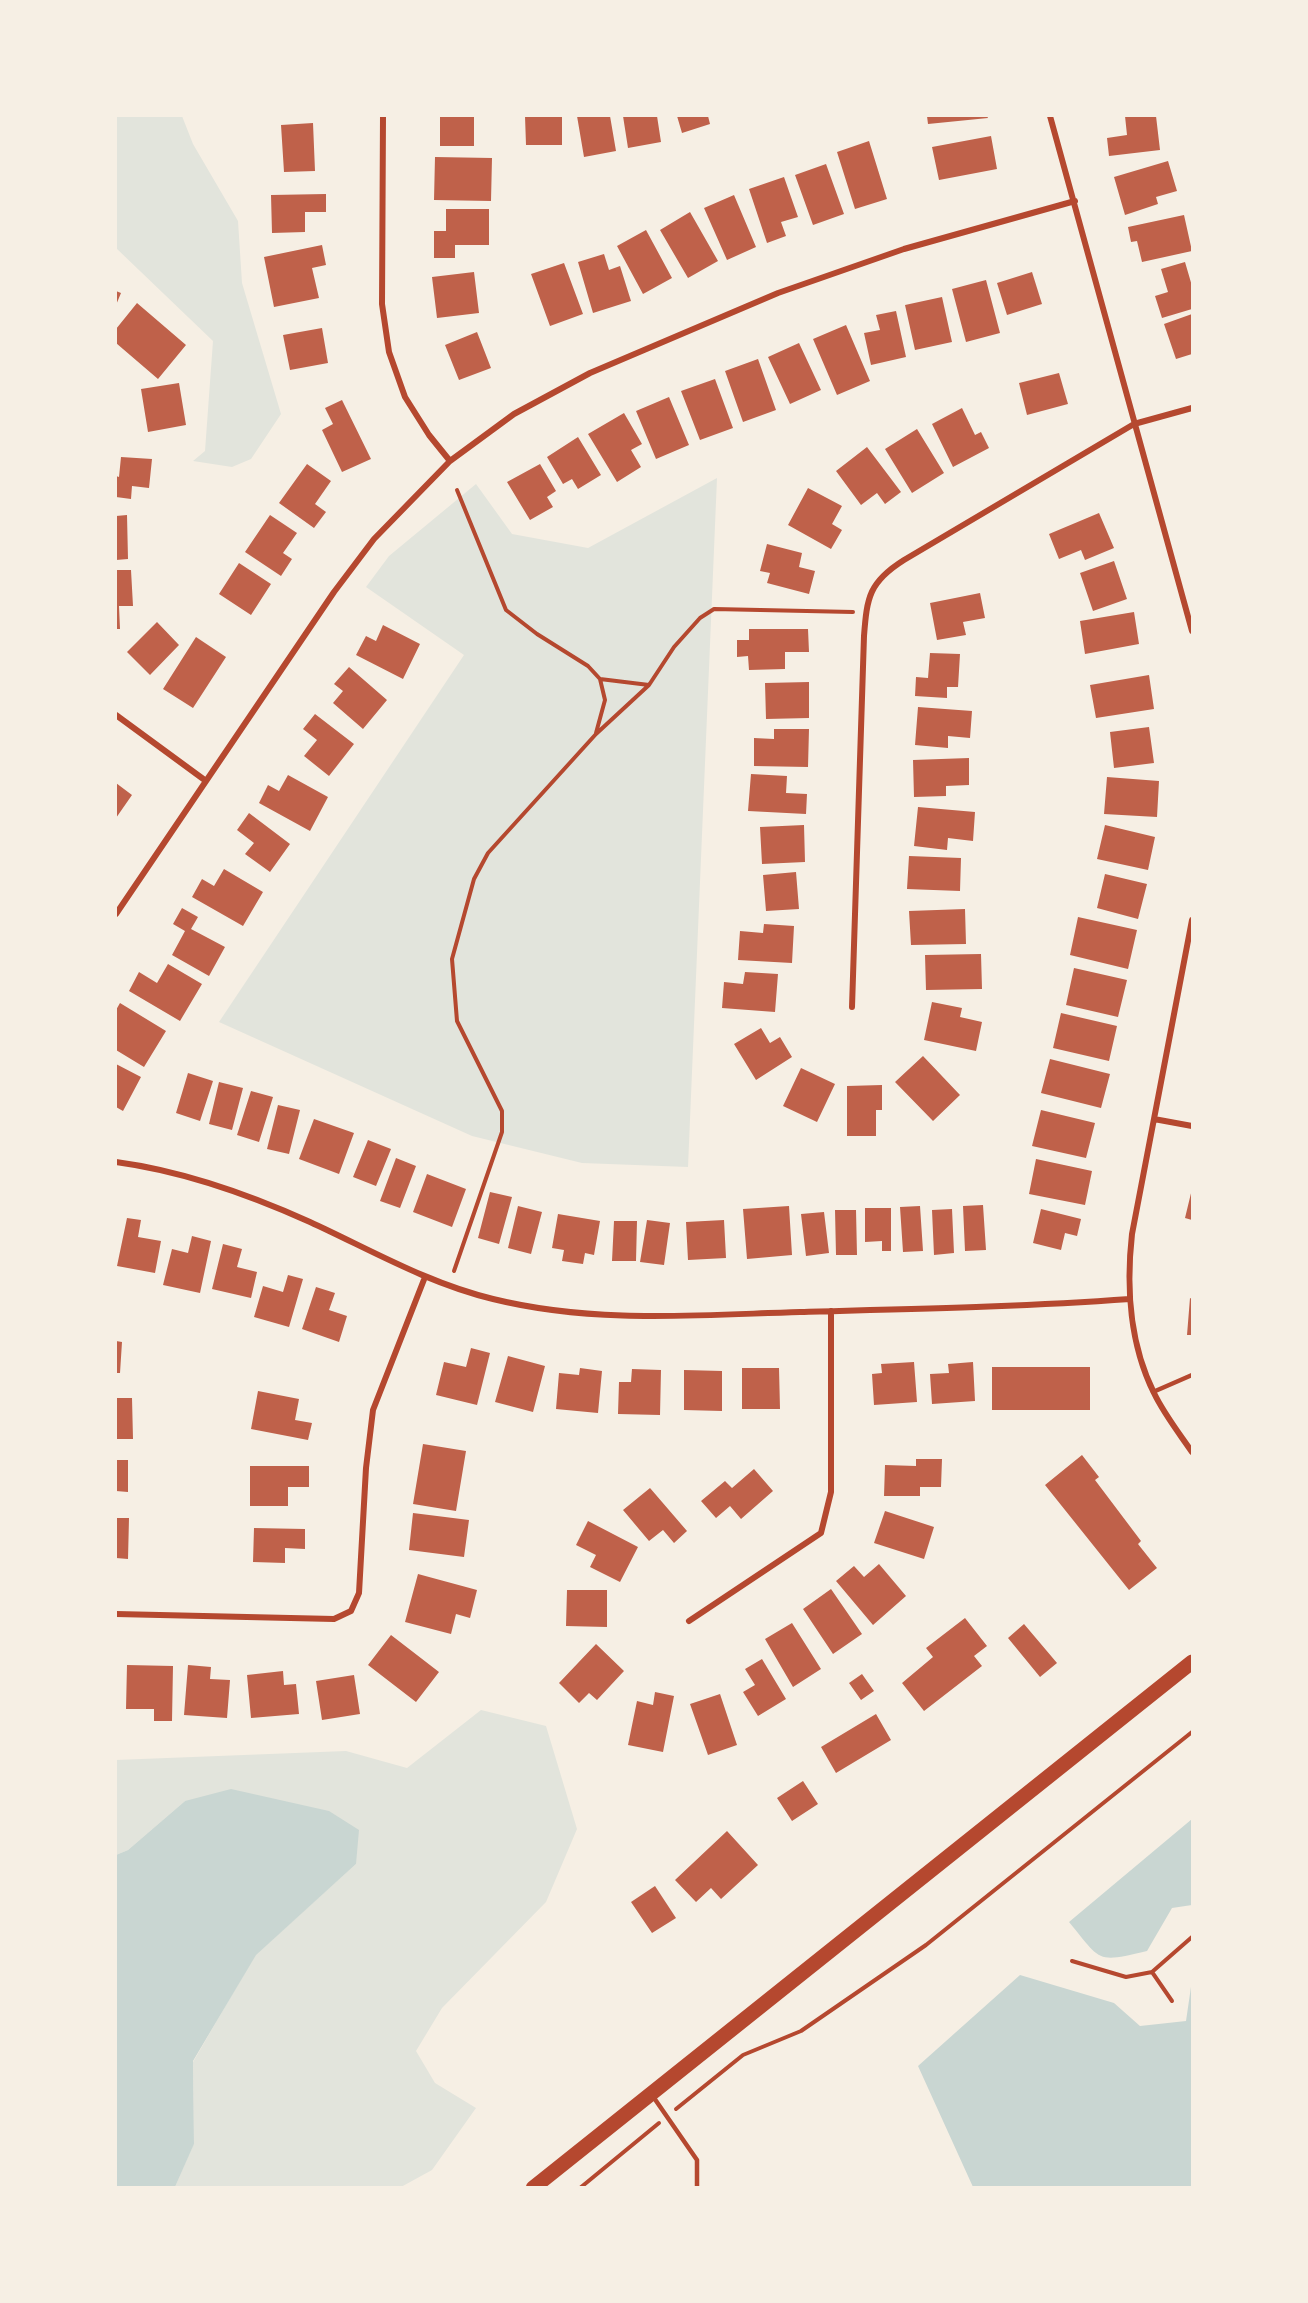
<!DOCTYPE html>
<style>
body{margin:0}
#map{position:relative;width:1308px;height:2303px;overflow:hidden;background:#f6efe4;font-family:Manrope,sans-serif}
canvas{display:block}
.frame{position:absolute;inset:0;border:117px solid #f6efe4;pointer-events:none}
</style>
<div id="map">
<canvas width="1308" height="2303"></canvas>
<div class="frame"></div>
</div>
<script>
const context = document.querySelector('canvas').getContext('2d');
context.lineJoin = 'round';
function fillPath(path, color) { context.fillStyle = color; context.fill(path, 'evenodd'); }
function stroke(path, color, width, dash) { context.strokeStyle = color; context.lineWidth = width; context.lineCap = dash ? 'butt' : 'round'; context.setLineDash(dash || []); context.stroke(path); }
const green = new Path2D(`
 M116,116H182L193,144L238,221L242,283L281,414L251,459L232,467L193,461L205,451L213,341L116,248Z
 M717,478L688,1167L582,1163L472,1136L219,1022L464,655L366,587L389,556L476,484L512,534L588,548Z
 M481,1710L546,1726L577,1829L546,1902L442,2008L416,2051L435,2083L476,2108L432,2170L401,2187H175L194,2143L193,2062L255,1955L356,1864L185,1801L128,1850L116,1855V1760L346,1751L407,1768Z`);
const water = new Path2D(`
 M231,1789L329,1811L359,1830L356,1864L256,1955L193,2061L194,2144L175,2187H116V1855L128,1850L185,1801Z
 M1192,1819V1905L1172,1908L1147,1951C1096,1963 1102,1962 1069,1922Z
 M1020,1975L1114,2003L1140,2026L1186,2021L1192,1980V2187H973L918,2066Z`);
const building = new Path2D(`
 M440,116H474V146H440Z
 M525,116H562V145H526Z
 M577,116H610L616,151L584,157Z
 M623,116H657L661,142L628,148Z
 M677,116H708L710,124L682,133Z
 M927,116H987L988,118L928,124Z
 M1125,116H1156L1160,150L1109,156L1107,138L1127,135Z
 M313,123L315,171L284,172L281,125Z
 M991,136L997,169L939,180L932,147Z
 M869,141L887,199L855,209L837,152Z
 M435,157L492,158L491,201L434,200Z
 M1168,161L1177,191L1156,197L1158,204L1125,215L1114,177Z
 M826,164L844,214L813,225L795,175Z
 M784,177L798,217L781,222L786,236L767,243L749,189Z
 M326,194V212H305V232L272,233L271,195Z
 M734,195L756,247L727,260L704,208Z
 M446,209H489V245H455V258H434V231H446Z
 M690,212L718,261L688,278L660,230Z
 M1184,215L1192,251L1142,262L1137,241L1131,242L1128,227Z
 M646,230L672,278L643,294L617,246Z
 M322,245L326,265L312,268L319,298L274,307L264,257Z
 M604,254L609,270L620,266L631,301L593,313L578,262Z
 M1185,262L1192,286V309L1162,318L1155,296L1168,292L1161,269Z
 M564,263L583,314L550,326L531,274Z
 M474,272L479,313L437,318L432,277Z
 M1032,272L1042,304L1007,315L997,283Z
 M986,280L1000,333L966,342L952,289Z
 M116,291L121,293L116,305Z
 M942,297L952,342L915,350L905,305Z
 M137,303L186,345L158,379L116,343V329Z
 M896,311L906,357L871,365L864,333L880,330L876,315Z
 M1192,314V354L1176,359L1164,324Z
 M846,325L870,381L837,395L813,339Z
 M322,328L328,363L290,370L283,335Z
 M477,332L491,368L459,380L445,345Z
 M799,343L821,390L790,404L768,357Z
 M758,359L776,410L743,422L725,371Z
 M1059,373L1068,404L1027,415L1019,383Z
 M715,379L733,428L700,440L681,391Z
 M179,383L186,425L148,432L141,389Z
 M669,397L689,445L656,459L636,411Z
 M342,400L371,459L342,472L322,430L333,424L325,408Z
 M962,408L975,435L981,432L989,448L953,467L932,424Z
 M624,413L642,444L631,450L641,467L617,482L588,434Z
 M917,429L944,473L912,493L885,449Z
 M578,437L601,475L578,489L572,479L563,484L547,457Z
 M867,447L901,492L885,504L877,493L861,505L836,471Z
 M121,457L152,459L149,488L132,486L131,499L116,497V476L119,477Z
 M307,464L331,481L315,504L326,512L314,528L279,503Z
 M540,464L556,491L547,497L553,507L530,520L507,482Z
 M808,488L842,506L832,524L842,530L831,549L788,525Z
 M1099,513L1114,548L1085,560L1081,550L1059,559L1049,534Z
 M127,515L128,559L116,560V516Z
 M270,515L297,533L283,553L292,559L281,576L245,552Z
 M767,544L802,553L799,567L815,571L809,594L767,583L770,573L760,571Z
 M1114,561L1127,599L1093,611L1080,573Z
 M239,563L271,584L251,615L219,594Z
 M116,570H131L133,606H119L120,629H116Z
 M980,593L985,618L963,622L966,635L937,640L930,603Z
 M1134,612L1139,644L1085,654L1080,621Z
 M157,622L179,645L150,675L127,652Z
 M383,625L420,644L403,679L356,655L366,636L376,641Z
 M749,629H808L809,652H785V669L749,670L748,656L737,657V640H749Z
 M196,637L226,657L193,708L163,689Z
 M930,653L960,654L958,687H947V698L915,696L916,677L928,678Z
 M349,667L387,700L363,729L333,703L343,691L334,684Z
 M1149,675L1154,709L1096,718L1090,685Z
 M809,682V718L766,719L765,683Z
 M918,707L972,711L970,738L948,736V748L915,745Z
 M315,714L354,744L329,776L304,756L317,740L303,729Z
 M1149,727L1154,763L1114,768L1110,732Z
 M774,729H809L808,767L754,766V738L774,739Z
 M969,758V785L946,786V796L914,797L913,760Z
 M751,774L787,776L786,793L807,794L806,814L748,811Z
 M288,775L328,797L310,831L259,803L268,785L279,791Z
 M1107,777L1159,781L1157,817L1104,814Z
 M116,783L132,795L116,818Z
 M918,807L975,812L973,841L948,838L947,850L914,846Z
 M249,813L290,844L270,872L245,854L254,843L237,830Z
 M804,825L805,862L762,864L760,827Z
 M1105,825L1155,837L1148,870L1097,859Z
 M909,856L961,858L960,891L907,889Z
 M224,869L263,892L243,926L192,897L202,879L214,886Z
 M796,872L799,909L766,911L763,875Z
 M1105,874L1147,884L1138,919L1097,908Z
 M182,908L198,917L191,929L225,947L209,976L172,955L185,931L173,924Z
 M965,909L966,944L911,945L909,911Z
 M1078,917L1137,930L1128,969L1070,955Z
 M764,924L794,926L792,963L738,960L740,931L763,933Z
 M981,954L982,989L926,990L925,955Z
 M168,964L202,984L180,1021L129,991L139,972L157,983Z
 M1074,968L1127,980L1118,1017L1066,1005Z
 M745,972L778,974L775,1012L722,1008L724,982L743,984Z
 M932,1002L962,1008L960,1017L982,1022L976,1051L924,1040Z
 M120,1003L166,1031L144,1067L116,1050V1010Z
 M1061,1013L1117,1026L1109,1061L1053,1048Z
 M761,1028L770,1043L780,1037L792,1057L756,1080L734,1044Z
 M923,1056L960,1095L933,1121L895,1082Z
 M1050,1059L1110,1074L1101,1108L1041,1093Z
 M116,1064L141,1077L123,1111L116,1107Z
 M801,1068L835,1084L817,1122L783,1106Z
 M188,1073L213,1081L200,1121L176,1113Z
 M219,1082L243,1088L232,1130L209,1124Z
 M882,1085V1110H876V1136H847V1086Z
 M251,1091L273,1097L259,1142L237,1135Z
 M278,1105L300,1110L289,1154L267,1149Z
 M1041,1110L1095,1123L1086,1158L1032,1146Z
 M314,1119L354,1133L339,1174L299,1159Z
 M368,1140L391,1149L376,1186L353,1177Z
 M396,1158L416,1166L400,1208L380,1201Z
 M1036,1159L1092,1171L1085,1205L1029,1194Z
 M427,1174L466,1189L452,1227L413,1212Z
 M1192,1189V1220L1185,1218Z
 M490,1192L512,1197L499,1244L478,1238Z
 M983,1205L986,1250L965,1251L963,1206Z
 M518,1206L542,1212L531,1254L508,1248Z
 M789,1206L792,1255L747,1259L743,1209Z
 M920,1206L923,1251L903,1252L900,1207Z
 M865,1208H891V1251H882V1241L865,1242Z
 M952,1209L954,1253L934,1255L932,1210Z
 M1041,1209L1081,1219L1077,1236L1065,1233L1061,1250L1033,1243Z
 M835,1210H856L857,1255H836Z
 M824,1212L829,1253L806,1256L801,1214Z
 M558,1214L600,1221L594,1255L585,1253L583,1264L562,1261L564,1250L552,1248Z
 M127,1218L141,1220L138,1237L161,1241L155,1273L117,1266Z
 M647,1220L670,1223L664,1265L640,1262Z
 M724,1220L726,1258L688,1260L686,1222Z
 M614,1221H637L636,1261H612Z
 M192,1236L211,1241L200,1293L163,1285L172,1249L188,1253Z
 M223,1244L242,1249L237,1267L257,1272L251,1298L212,1289Z
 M288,1275L303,1279L289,1327L254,1317L263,1286L283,1292Z
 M316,1287L335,1293L329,1310L347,1316L339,1342L302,1329Z
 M1190,1298L1192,1299V1335H1187Z
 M116,1341L122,1342L120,1373H116Z
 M471,1348L490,1353L477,1405L436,1395L444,1362L466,1367Z
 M508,1356L545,1366L533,1412L495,1402Z
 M914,1362L917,1402L874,1405L872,1374L882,1373L881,1364Z
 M973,1362L975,1401L932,1404L930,1374L949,1373L948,1364Z
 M992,1367H1090V1410H992Z
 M580,1368L602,1371L598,1413L556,1409L559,1373L579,1375Z
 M742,1368H779L780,1409H742Z
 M632,1369L661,1370L660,1415L618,1414L619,1382H631Z
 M684,1370L722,1371V1411L684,1410Z
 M258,1391L299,1399L295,1420L312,1423L308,1440L251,1429Z
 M116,1398H132L133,1439H116Z
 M423,1444L466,1451L456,1511L413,1504Z
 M1082,1455L1099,1477L1095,1480L1141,1541L1138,1544L1157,1568L1129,1590L1045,1485Z
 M916,1459H942L941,1487H920V1496H884L885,1465L916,1466Z
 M116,1460H128V1492L116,1491Z
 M250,1466H309V1487H288V1506H250Z
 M754,1469L773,1491L741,1519L730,1506L716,1518L701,1501L725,1481L732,1488Z
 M650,1488L687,1531L674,1543L663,1530L649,1541L623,1510Z
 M885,1511L934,1527L924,1559L874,1543Z
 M413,1513L469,1520L464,1557L409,1550Z
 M116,1518H129L128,1559L116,1558Z
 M588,1521L638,1547L620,1582L590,1567L596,1555L576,1545Z
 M254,1528L305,1529V1549L285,1548V1563L253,1562Z
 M879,1564L906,1596L873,1625L836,1581L854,1566L864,1577Z
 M418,1574L477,1590L470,1618L456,1614L451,1634L405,1622Z
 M831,1589L862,1634L833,1654L803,1609Z
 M567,1590H607V1627L566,1626Z
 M965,1618L987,1646L974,1656L982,1666L924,1711L902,1683L933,1657L926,1648Z
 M792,1623L821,1669L793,1687L765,1639Z
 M1024,1624L1057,1663L1040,1677L1008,1638Z
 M391,1635L439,1672L416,1702L368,1665Z
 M596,1644L624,1671L597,1700L589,1693L579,1703L559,1683Z
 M762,1659L786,1699L758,1716L743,1692L755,1685L745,1669Z
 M127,1665L173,1666L172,1721H154V1709H126Z
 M188,1665L211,1667L210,1679L230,1680L227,1718L184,1715Z
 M283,1671L284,1685L296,1684L299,1714L251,1718L247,1675Z
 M862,1674L874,1691L861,1700L849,1683Z
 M354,1675L360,1714L322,1720L316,1681Z
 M655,1692L674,1696L663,1752L628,1745L637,1701L653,1705Z
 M720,1694L737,1745L708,1755L690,1704Z
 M876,1714L891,1740L836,1773L821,1747Z
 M803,1781L818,1804L792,1821L777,1798Z
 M727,1831L758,1865L721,1899L711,1888L696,1902L675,1880Z
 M655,1886L676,1918L652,1933L631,1902Z`);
const path = new Path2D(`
 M457,490L506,610L537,634L588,666L600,679L605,700L596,733
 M600,679L649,685
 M454,1271L502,1132V1111L457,1021L452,959L474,879L488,853L596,734L649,685L674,647L700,618L714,609L853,612
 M1072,1961L1126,1977L1152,1972L1192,1937
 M1152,1972L1172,2001
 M676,2109L743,2055L801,2031L926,1945L1192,1732
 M580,2188L659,2123`);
const service = new Path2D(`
 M1153,1392L1192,1375
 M652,2095L697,2160V2188`);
const minor = new Path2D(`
 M383,116L382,304L389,352L405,397L429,435L450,461
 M1050,116L1192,631
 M116,715L206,781
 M116,914L334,592L374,539L450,461L514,414L590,373L778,293L904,249L1075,201
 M1192,920L1132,1234C1126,1287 1130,1345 1154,1393C1164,1414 1179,1433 1192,1452
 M852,1007L864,636C867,597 869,582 904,560L1134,424L1192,408
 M1154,1119L1192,1126
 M116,1162C183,1171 248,1194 310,1222C371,1250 427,1283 493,1299C594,1324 697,1315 800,1312C910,1309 1020,1307 1130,1299
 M116,1614L334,1619L351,1611L359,1593L366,1468L373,1410L425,1277
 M689,1621L821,1533L831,1492V1311`);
const primary = new Path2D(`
 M533,2188L1192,1662`);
fillPath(green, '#e2e4dc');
fillPath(water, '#c9d6d2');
fillPath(building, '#bf614a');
stroke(path, '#b5482f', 4);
stroke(service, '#b5482f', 4.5);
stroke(minor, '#b5482f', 6);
stroke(primary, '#b5482f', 15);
</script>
